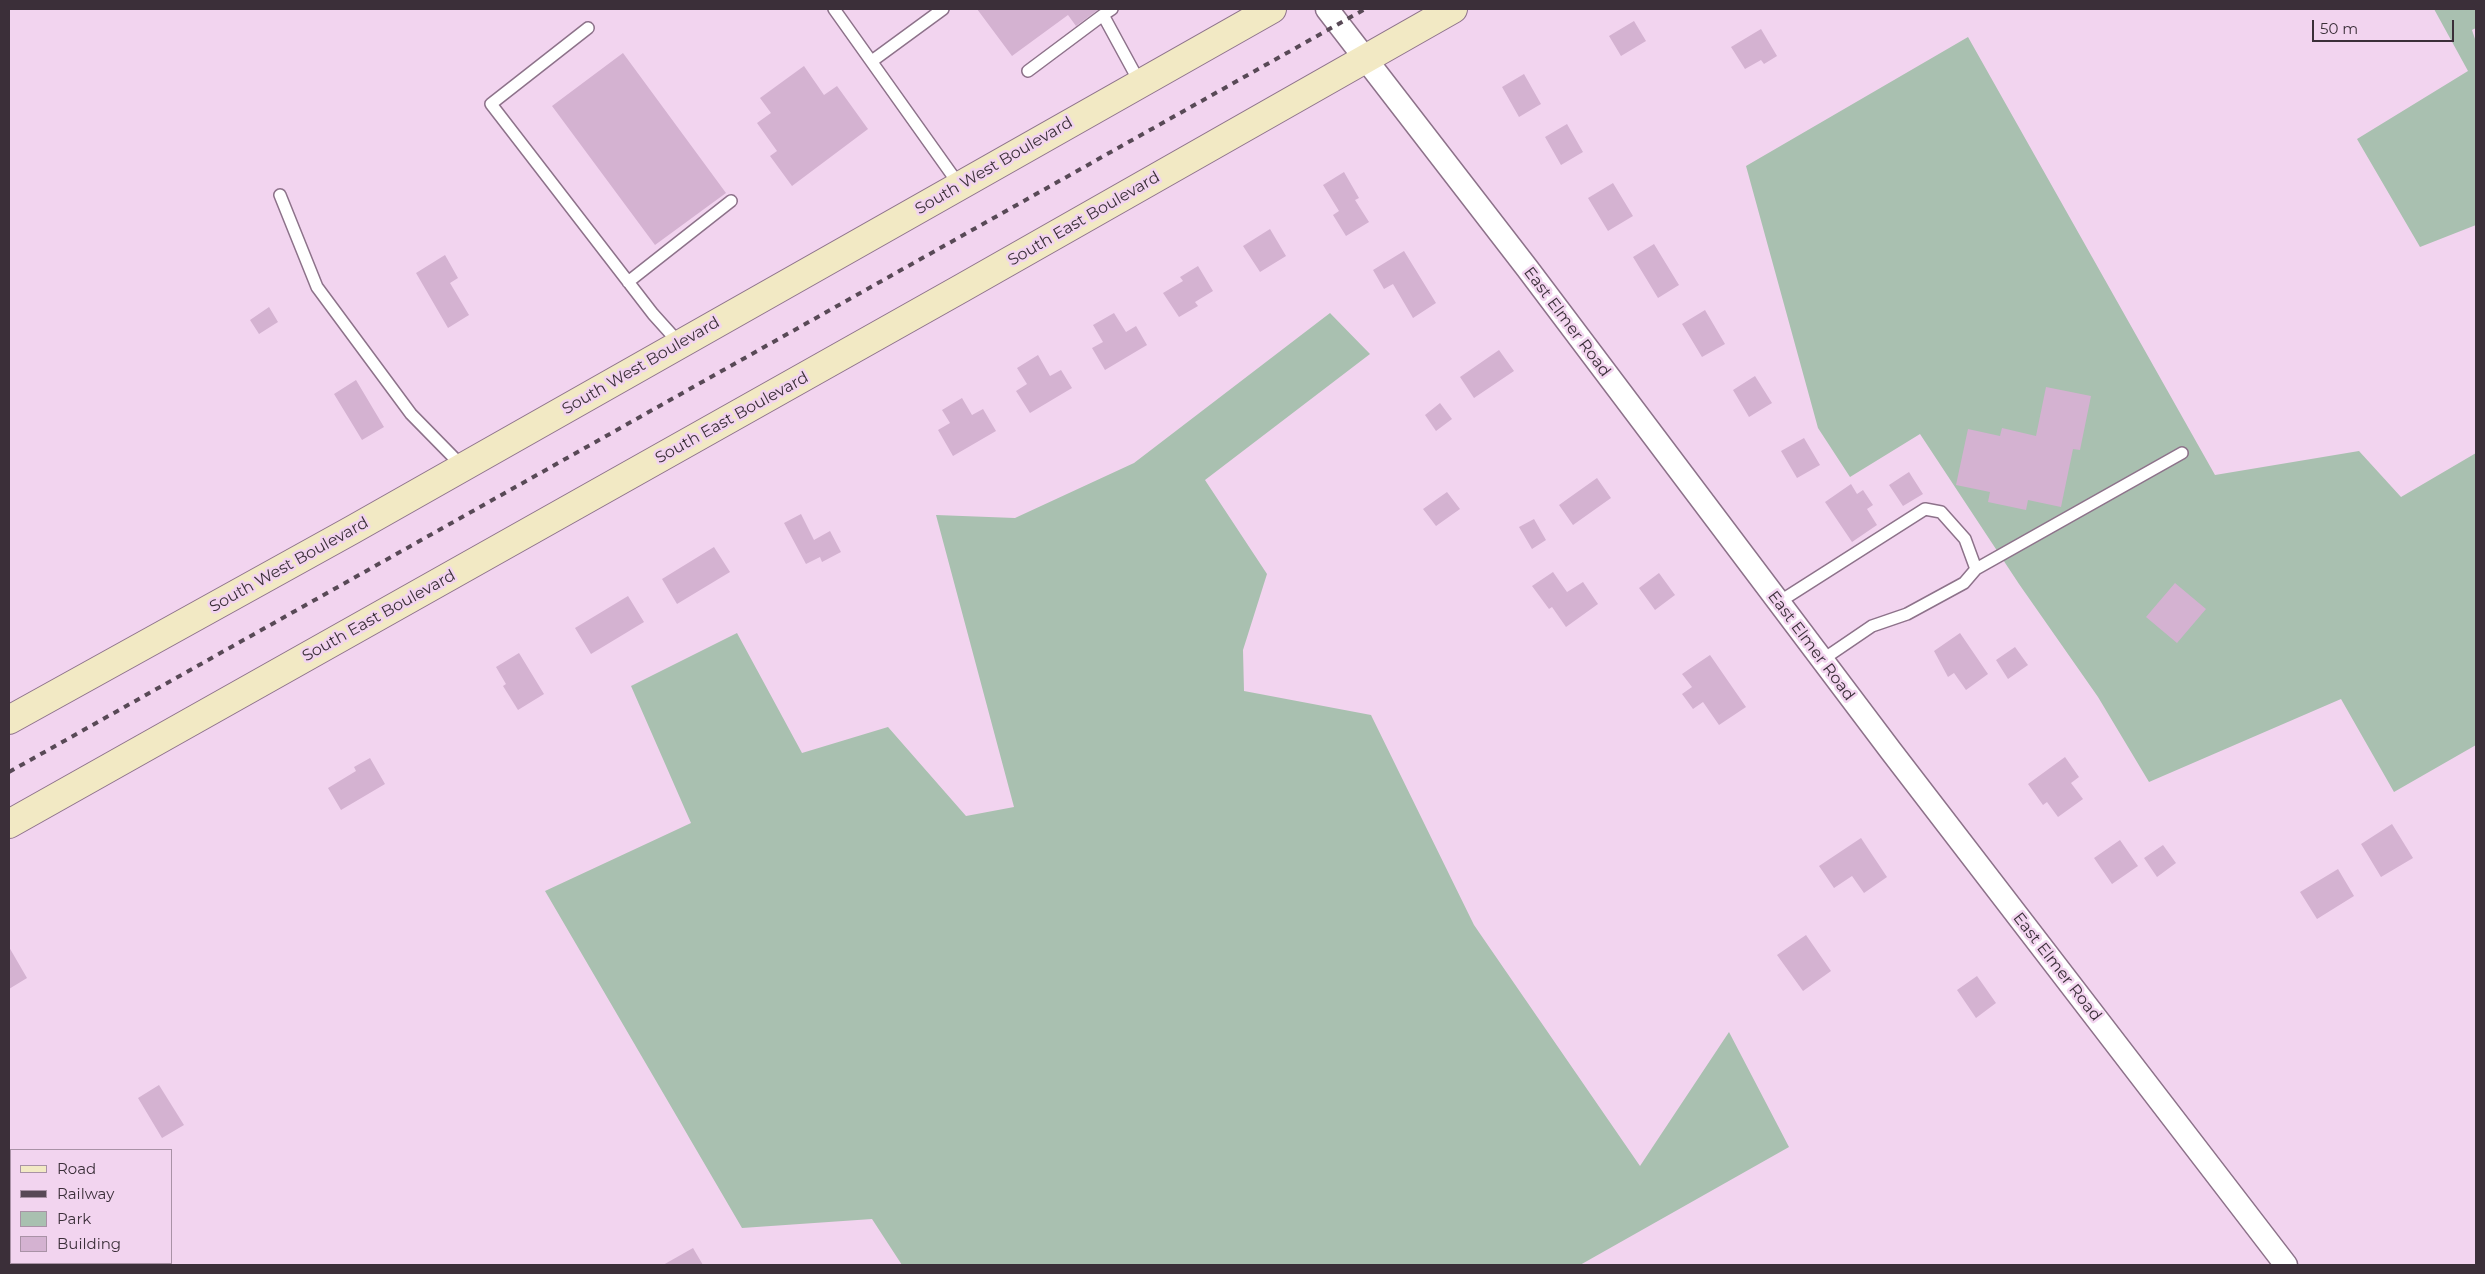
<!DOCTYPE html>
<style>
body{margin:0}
#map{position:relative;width:2485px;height:1274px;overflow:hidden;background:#f2d4ef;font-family:Montserrat,sans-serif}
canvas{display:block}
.frame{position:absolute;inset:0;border:10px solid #3b2f39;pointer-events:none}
.legend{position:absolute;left:10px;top:1149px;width:162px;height:115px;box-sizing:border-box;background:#f2d4ef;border:1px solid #a992a6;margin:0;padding:6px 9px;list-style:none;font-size:15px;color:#3b2f39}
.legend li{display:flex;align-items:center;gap:10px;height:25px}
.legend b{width:25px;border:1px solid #a992a6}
.scale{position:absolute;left:2312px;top:20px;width:142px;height:22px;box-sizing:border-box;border:2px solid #3b2f39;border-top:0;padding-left:6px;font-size:15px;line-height:18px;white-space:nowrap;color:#3b2f39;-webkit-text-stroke:4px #f2d4ef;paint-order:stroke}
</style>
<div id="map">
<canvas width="2485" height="1274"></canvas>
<div class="frame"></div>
<ul class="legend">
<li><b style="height:6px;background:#f2e9c4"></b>Road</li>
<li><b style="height:6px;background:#584956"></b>Railway</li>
<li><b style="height:14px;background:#a9c0b0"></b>Park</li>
<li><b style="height:14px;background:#d4b2d1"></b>Building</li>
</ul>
<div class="scale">50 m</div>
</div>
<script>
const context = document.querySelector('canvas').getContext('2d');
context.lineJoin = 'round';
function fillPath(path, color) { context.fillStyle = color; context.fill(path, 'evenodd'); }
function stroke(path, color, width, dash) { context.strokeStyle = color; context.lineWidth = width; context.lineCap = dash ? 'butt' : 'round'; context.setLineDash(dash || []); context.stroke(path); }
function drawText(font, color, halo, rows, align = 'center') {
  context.font = font + ' Montserrat,sans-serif'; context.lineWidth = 5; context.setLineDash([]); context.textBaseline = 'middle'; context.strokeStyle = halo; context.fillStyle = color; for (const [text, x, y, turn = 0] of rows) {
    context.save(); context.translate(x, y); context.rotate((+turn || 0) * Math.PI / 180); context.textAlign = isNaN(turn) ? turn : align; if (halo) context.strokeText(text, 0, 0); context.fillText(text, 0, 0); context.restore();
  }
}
const green = new Path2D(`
 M2434,9H2476V28L2472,30L2476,42V225L2420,247L2357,139L2468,71Z
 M1968,37L2215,475L2359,451L2401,497L2476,453V745L2394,792L2341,699L2149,782L2098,697L2019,584L1920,434L1850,477L1818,428L1746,166Z
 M1330,313L1370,354L1205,480L1267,574L1243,650L1244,691L1371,715L1474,925L1640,1166L1729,1032L1789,1147L1580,1265H902L872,1219L742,1228L545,891L691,823L631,686L737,633L802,753L888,727L966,816L1014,807L936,515L1015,518L1134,463Z`);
const building = new Path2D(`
 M977,9H1099L1076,26L1068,15L1012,56Z
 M1634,21L1646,41L1621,56L1609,36Z
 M1761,29L1777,56L1764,64L1761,60L1745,69L1731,47Z
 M623,53L726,193L655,245L552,106Z
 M804,66L824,95L837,86L868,129L792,186L770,156L777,151L757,123L771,113L760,98Z
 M1524,74L1541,104L1519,117L1502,87Z
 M1567,124L1583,152L1561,165L1545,137Z
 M1344,172L1359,198L1355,200L1369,222L1346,236L1333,215L1339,211L1323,185Z
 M1613,183L1633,216L1608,231L1588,198Z
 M1270,229L1286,256L1260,272L1243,246Z
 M1654,244L1679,285L1658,298L1633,257Z
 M1404,251L1436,303L1413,318L1393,284L1384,289L1373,270Z
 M445,255L458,278L450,283L469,315L448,328L416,273Z
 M1198,266L1213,291L1195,302L1198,306L1179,317L1163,293L1183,281L1180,277Z
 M269,307L278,322L259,334L250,320Z
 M1705,310L1725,344L1702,357L1682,324Z
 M1114,313L1126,332L1136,326L1147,345L1105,370L1092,348L1103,342L1093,325Z
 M1499,350L1514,371L1474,398L1460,377Z
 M1038,355L1050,376L1061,370L1072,388L1030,413L1016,391L1027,384L1017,368Z
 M1755,376L1772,403L1749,417L1733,390Z
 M356,380L384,427L362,440L334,394Z
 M2046,387L2091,396L2080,450L2073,449L2061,507L2028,500L2026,510L1988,502L1990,492L1956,485L1968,429L2000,436L2002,428L2036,436Z
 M962,398L972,415L983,409L996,431L953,456L938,430L950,423L942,410Z
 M1440,403L1452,419L1436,431L1425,415Z
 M1804,438L1820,465L1797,478L1781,451Z
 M1909,472L1923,494L1903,506L1889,485Z
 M1597,478L1611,498L1573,525L1559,505Z
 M1851,484L1857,494L1863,490L1873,505L1867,509L1877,525L1852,542L1825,502Z
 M1447,492L1460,509L1436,526L1423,509Z
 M801,514L814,540L830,531L841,552L822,562L820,557L806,564L784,523Z
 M1534,519L1546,540L1532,549L1519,527Z
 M714,547L730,572L677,604L662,579Z
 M1553,572L1567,592L1583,582L1598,604L1566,627L1552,607L1549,609L1532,586Z
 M1659,573L1675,595L1655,610L1639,588Z
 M2175,583L2206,609L2177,643L2146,617Z
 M628,596L644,622L591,654L575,628Z
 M1960,633L1988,674L1966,690L1954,673L1948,677L1934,651Z
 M2015,647L2028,665L2008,679L1996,660Z
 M519,653L544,694L518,710L503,686L506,684L496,667Z
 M1710,655L1746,707L1719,725L1703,702L1693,709L1682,694L1692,687L1682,674Z
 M2065,757L2079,777L2071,783L2083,799L2058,817L2047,802L2043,805L2028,784Z
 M370,758L385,784L341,810L328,788L356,771L354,767Z
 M2392,824L2413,858L2381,877L2361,844Z
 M1861,838L1887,877L1864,893L1852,876L1834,888L1819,866Z
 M2120,840L2138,866L2112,884L2094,858Z
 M2163,845L2176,863L2157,877L2144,858Z
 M2338,869L2354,896L2317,919L2300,892Z
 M1806,935L1831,971L1803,991L1777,955Z
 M9,947L27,978L9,989Z
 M1977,976L1996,1003L1976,1018L1957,990Z
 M159,1085L184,1125L162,1138L138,1098Z
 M693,1248L703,1265H663Z`);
const lane = new Path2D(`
 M834,9L960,186
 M1112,9L1103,15L1140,83
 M588,28L491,104L653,314L680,344
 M872,61L943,9
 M1028,71L1103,15
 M280,195L317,287L411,414L463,467
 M628,282L731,201
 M1976,569L2182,453
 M1779,602L1925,509L1941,512L1965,539L1976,569L1964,583L1907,614L1872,626L1822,660`);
const street = new Path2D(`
 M1327,9L1527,268L1891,751L2286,1265`);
const secondary = new Path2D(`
 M9,720L352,530L1272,9
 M9,824L962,288L1453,9`);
const rail = new Path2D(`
 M9,772L1365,9`);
const streetNames = [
 ["South West Boulevard",994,166,-30],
 ["South East Boulevard",1084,219,-30],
 ["East Elmer Road",1567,322,53],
 ["South West Boulevard",641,366,-30],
 ["South East Boulevard",732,418,-29],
 ["South West Boulevard",289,565,-29],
 ["South East Boulevard",379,616,-29],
 ["East Elmer Road",1811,646,53],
 ["East Elmer Road",2057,967,52]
];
fillPath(green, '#a9c0b0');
fillPath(building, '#d4b2d1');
stroke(lane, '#8d728a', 14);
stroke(street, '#8d728a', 25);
stroke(secondary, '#8d728a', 30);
stroke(lane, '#fff', 11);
stroke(street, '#fff', 22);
stroke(secondary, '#f2e9c4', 28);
stroke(rail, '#584956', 4, [6, 6]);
drawText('16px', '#3b2f39', '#f2d4ef', streetNames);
</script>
